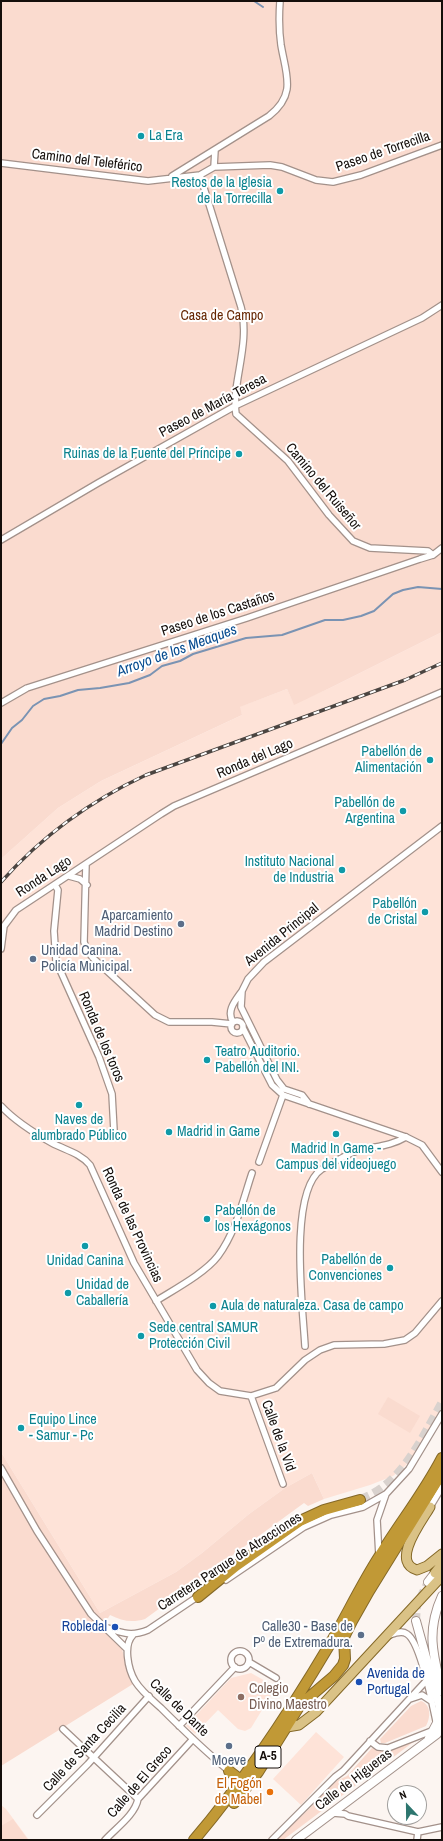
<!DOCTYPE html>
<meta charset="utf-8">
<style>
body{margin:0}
#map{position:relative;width:443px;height:1841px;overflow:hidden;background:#fcf5f1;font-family:"Archivo Narrow",sans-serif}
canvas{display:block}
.frame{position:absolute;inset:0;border:2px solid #140e0b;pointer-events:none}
.north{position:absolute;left:387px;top:1785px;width:40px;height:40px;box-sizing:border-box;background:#fff;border:1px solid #a19f9d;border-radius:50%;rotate:338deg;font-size:11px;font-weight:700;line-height:16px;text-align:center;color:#140e0b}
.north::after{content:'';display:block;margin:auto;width:14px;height:18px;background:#2d766f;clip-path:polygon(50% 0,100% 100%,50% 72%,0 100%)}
</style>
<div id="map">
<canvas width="443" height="1841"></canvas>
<div class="frame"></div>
<div class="north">N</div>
</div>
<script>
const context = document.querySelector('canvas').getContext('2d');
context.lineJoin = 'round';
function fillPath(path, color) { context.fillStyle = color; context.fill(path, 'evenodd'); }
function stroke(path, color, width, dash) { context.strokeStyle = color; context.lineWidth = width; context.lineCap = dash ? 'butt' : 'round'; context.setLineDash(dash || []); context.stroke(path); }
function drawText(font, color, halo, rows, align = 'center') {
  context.font = font + ' "Archivo Narrow",sans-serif'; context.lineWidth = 4; context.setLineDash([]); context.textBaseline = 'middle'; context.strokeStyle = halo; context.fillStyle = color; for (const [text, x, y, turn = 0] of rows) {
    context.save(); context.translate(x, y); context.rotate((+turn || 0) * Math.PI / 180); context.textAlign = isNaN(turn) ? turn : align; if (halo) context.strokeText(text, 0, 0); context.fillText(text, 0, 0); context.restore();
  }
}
const built = new Path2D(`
 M442,632V1406L410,1460L405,1466L393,1476L370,1485L324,1499L312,1473L285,1488L249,1514L202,1553L176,1572L100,1613L1,1452V859L58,808L101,781L242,715L239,707L287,689L294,704L332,687Z
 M251,1673L276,1687L251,1728L245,1731L238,1729L218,1710L195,1734L186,1726L231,1678Z
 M316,1732L344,1757L301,1805L273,1779Z
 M1,1805L6,1809L29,1840H1Z`);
const green = new Path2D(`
 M1,1H442V632L332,687L294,705L287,689L240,707L242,715L101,781L58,808L1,859Z
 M388,1397L420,1416L410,1433L378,1414Z
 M1,1452L100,1613L176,1572L202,1553L249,1514L285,1488L312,1473L324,1499L308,1506L304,1503L145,1619C132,1623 122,1621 110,1615L101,1629L121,1645L130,1680L133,1684L1,1766Z
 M421,1701C431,1705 431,1717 426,1726L385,1743H381L380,1739L411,1706Z
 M416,1740L283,1840H275L309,1809L334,1782L347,1776L372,1748L386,1750Z
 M13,1819L28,1840H1V1826Z`);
const stream = new Path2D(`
 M254,1L263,7
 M1,744L12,728L22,720L33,706L44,699L60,696L78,690L100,688L129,683L150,675L162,666L180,661L193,654L246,638L282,635L325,620H343L361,616L374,611L393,594L403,590L418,587L442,589`);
const secondaryTunnel = new Path2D(`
 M416,1621L417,1604L428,1582`);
const highwayTunnel = new Path2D(`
 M360,1500C402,1486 422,1439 442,1404`);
const street = new Path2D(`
 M1,163L148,181L200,175L214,167L270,165L282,167L316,180L333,182L361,175L442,145
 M214,167L215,150
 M200,175L241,307C247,330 242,353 238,377C236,389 234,401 236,414L288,461L329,515L353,541L370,548L428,551L433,555
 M172,176L269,116C297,94 286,75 281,45C279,31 279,15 280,1
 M1,540L98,483L235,406L422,318L442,305
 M1,703L27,688L247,618L420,559L433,555L442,548
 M86,864L84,942L87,950L93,958L155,1015L169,1022H212L232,1024
 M69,876L80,879L87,885
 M55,885L58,890L54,931L56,961L99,1057L112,1094L114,1131
 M1,949L4,926L16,910L161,814L174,806L442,692
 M231 1027a6 6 0 1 1 12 0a6 6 0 1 1-12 0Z
 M233,1022C226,1011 235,1001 242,991
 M243,1028L272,1085L283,1095L406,1137L422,1145L442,1172
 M309,1104L302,1095L284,1089L277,1080L241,1007L242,991L248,979L264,962L442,826
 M1,1106C15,1121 34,1133 52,1143C65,1150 80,1153 90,1165L134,1263L197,1370L209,1383L220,1391L251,1396L276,1388L305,1360L320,1350L334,1345L384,1344L405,1340L415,1333L442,1301
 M259,1162L283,1095
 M156,1301C175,1289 205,1273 218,1256C236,1232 243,1200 252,1173
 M305,1346C303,1309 288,1191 322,1169C332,1163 345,1155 357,1151C374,1146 389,1147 406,1137
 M251,1396L283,1484
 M1,1468L37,1531L91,1614L127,1649
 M430,1507L442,1487
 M379,1556L377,1520L386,1494L409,1469L442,1414
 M226,1580L304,1527L331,1515L363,1507L386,1494
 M105,1627C122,1633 131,1637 148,1630L200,1595
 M133,1635C123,1645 128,1669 135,1681C141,1691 152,1700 161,1708C183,1730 205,1751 229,1771
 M390,1635C395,1633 402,1630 407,1634C421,1643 432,1703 436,1721
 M231 1660a9 9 0 1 1 18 0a9 9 0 1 1-18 0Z
 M249,1662L276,1678
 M410,1699L422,1695L431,1701
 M179,1726L235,1667
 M63,1729L138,1799
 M370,1741L378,1747L388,1748L434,1730
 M333,1813L345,1814L348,1816L418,1832L442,1827
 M37,1815L88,1764L149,1696
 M105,1840C116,1828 135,1815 138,1799L193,1739
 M272,1840L335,1777L343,1771L426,1681
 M417,1840L418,1832`);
const secondary = new Path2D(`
 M428,1582L435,1573
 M442,1596C426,1631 433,1655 442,1691
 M416,1621L440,1708L437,1723L429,1738
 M296,1840L437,1734L442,1727`);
const primary = new Path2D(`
 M430,1507C422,1521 390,1562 417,1570L427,1566L442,1554
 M435,1573L442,1564
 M287,1727L299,1725L316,1712L442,1576`);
const highway = new Path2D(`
 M198,1597L236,1566L300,1521L324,1510L360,1500
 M229,1771L242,1781
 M234,1803L258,1772L300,1705L334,1676L343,1665L345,1659L344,1637L352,1621L369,1591L442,1473
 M194,1840C246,1779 289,1713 330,1644C347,1615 361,1585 379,1557C399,1524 424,1493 442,1458`);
const rail = new Path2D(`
 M1,882C42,836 90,801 146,775L405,680L442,663`);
const markers = [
 [141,136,4,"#0f9aa8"],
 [280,191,4,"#0f9aa8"],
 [239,454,4,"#0f9aa8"],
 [430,760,4,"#0f9aa8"],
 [403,811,4,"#0f9aa8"],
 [342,870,4,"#0f9aa8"],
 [425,912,4,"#0f9aa8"],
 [181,924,4,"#5c6f8a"],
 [33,959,4,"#5c6f8a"],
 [207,1060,4,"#0f9aa8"],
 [79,1105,4,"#0f9aa8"],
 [169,1132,4,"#0f9aa8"],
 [336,1134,4,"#0f9aa8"],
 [207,1219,4,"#0f9aa8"],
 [85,1246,4,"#0f9aa8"],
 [390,1268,4,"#0f9aa8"],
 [68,1293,4,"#0f9aa8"],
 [213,1306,4,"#0f9aa8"],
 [141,1336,4,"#0f9aa8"],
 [21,1428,4,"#0f9aa8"],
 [115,1627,4,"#1a4fb4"],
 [361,1635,4,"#5c6f8a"],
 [359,1682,4,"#1a4fb4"],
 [241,1697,4,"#8d6e63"],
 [229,1746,4,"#5c6f8a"],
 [270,1792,4,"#e8710a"]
];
const shields = [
 [268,1757,26]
];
const shieldNames = [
 ["A-5",268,1757]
];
const cultureNames = [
 ["La Era",149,136],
 ["Restos de la Iglesia",272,183,"right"],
 ["de la Torrecilla",272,199,"right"],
 ["Ruinas de la Fuente del Príncipe",231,454,"right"],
 ["Pabellón de",422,752,"right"],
 ["Alimentación",422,768,"right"],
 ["Pabellón de",395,803,"right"],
 ["Argentina",395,819,"right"],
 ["Instituto Nacional",334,862,"right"],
 ["de Industria",334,878,"right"],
 ["Pabellón",417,904,"right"],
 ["de Cristal",417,920,"right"],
 ["Teatro Auditorio.",215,1052],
 ["Pabellón del INI.",215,1068],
 ["Naves de",79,1120,"center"],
 ["alumbrado Público",79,1136,"center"],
 ["Madrid in Game",177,1132],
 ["Madrid In Game -",336,1149,"center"],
 ["Campus del videojuego",336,1165,"center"],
 ["Pabellón de",215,1211],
 ["los Hexágonos",215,1227],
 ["Pabellón de",382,1260,"right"],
 ["Convenciones",382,1276,"right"],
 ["Unidad Canina",85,1261,"center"],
 ["Unidad de",76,1285],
 ["Caballería",76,1301],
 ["Aula de naturaleza. Casa de campo",221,1306],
 ["Sede central SAMUR",149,1328],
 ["Protección Civil",149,1344],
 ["Equipo Lince",29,1420],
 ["- Samur - Pc",29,1436]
];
const streetNames = [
 ["Paseo de Torrecilla",383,152,-19],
 ["Camino del Teleférico",87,161,7],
 ["Paseo de María Teresa",213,406,-28],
 ["Camino del Ruiseñor",323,487,50],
 ["Paseo de los Castaños",218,614,-18],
 ["Ronda del Lago",255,759,-23],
 ["Ronda Lago",44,877,-33],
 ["Avenida Principal",282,935,-39],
 ["Ronda de los toros",101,1037,67],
 ["Ronda de las Provincias",132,1225,65],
 ["Calle de la Vid",278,1436,70],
 ["Carretera Parque de Atracciones",230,1562,-33],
 ["Calle de Dante",179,1708,44],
 ["Calle de Santa Cecilia",85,1748,-47],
 ["Calle de Higueras",354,1780,-37],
 ["Calle de El Greco",140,1782,-49]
];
const parkNames = [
 ["Casa de Campo",222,316]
];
const serviceNames = [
 ["Aparcamiento",173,916],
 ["Madrid Destino",173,932],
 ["Unidad Canina.",41,951,"left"],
 ["Policía Municipal.",41,967,"left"],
 ["Calle30 - Base de",353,1627],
 ["Pº de Extremadura.",353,1643],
 ["Moeve",229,1761,"center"]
];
const transitNames = [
 ["Robledal",107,1627],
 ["Avenida de",367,1674,"left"],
 ["Portugal",367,1690,"left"]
];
const educationNames = [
 ["Colegio",249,1689],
 ["Divino Maestro",249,1705]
];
const foodNames = [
 ["El Fogón",262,1784],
 ["de Mabel",262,1800]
];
const waterNames = [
 ["Arroyo de los Meaques",177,651,-20]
];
fillPath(built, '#fee3d8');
fillPath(green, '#fadbcf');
stroke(stream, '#7a93b3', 2);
stroke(secondaryTunnel, '#d9d2ce', 8, [8, 4]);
stroke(highwayTunnel, '#d9d2ce', 10, [10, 5]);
stroke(street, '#a3918a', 8);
stroke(secondary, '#a3918a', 10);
stroke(primary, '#846827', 11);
stroke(highway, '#846827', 12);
stroke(street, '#fff', 5.5);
stroke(secondary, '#fff', 8);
stroke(primary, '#dac286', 9);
stroke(highway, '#c19936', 10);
stroke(rail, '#4b4541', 3.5);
stroke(rail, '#fff', 2, [6]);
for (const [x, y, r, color] of markers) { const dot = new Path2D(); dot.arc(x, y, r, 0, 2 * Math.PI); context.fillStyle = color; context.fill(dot); stroke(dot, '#fff', 1.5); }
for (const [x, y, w] of shields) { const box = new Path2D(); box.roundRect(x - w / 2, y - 11, w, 22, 3); context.fillStyle = '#fff'; context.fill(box); stroke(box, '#140e0b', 1); }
drawText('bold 13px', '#140e0b', null, shieldNames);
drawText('14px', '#0d838f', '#fff', cultureNames, 'left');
drawText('14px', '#140e0b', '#fff', streetNames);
drawText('14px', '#662602', '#fff', parkNames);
drawText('14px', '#4e5e75', '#fff', serviceNames, 'right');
drawText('14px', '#164399', '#fff', transitNames, 'right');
drawText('14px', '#785e54', '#fff', educationNames, 'left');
drawText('14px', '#c56008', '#fff', foodNames, 'right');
drawText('italic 15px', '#084c90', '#fff', waterNames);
</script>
